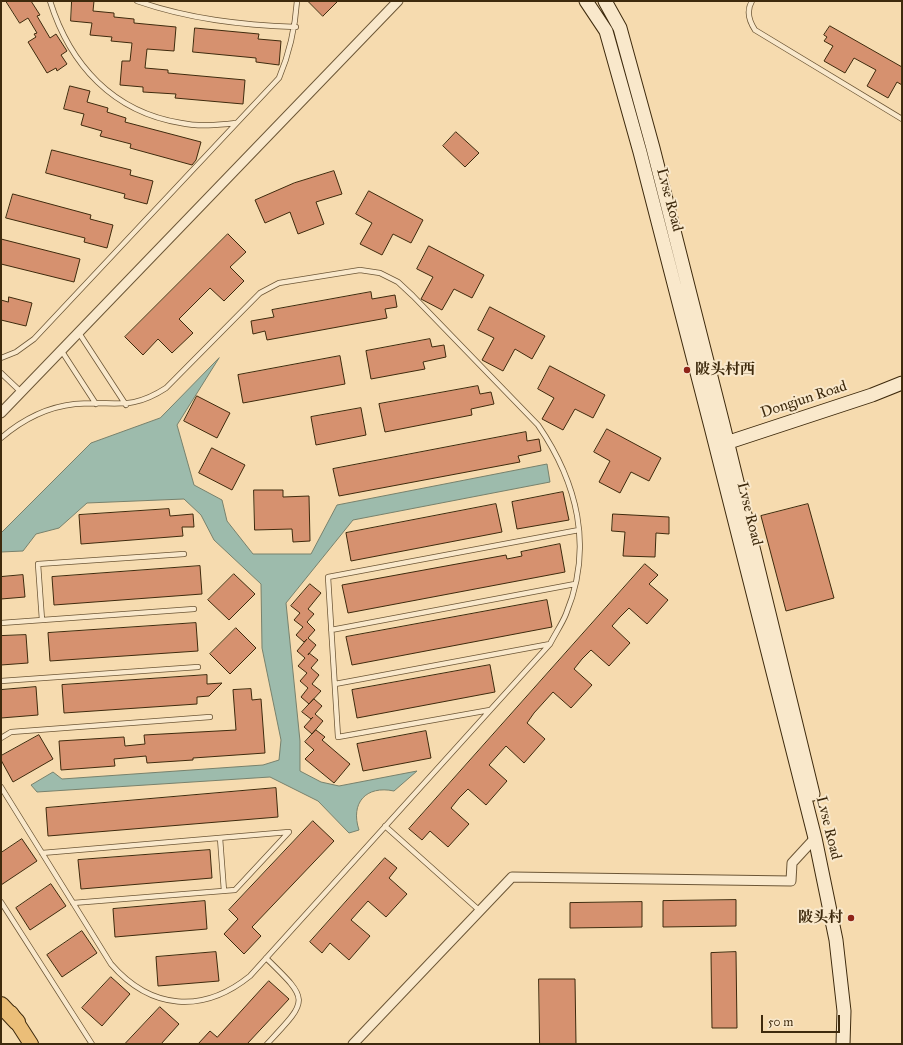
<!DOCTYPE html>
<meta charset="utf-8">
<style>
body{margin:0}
#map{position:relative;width:903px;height:1045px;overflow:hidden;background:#f6dbaf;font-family:"IM FELL Great Primer",serif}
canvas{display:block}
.frame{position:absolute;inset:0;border:2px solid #3e2a0d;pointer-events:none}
.scale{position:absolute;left:761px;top:1015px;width:79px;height:18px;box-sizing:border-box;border:2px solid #3e2a0d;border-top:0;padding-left:5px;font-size:12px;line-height:14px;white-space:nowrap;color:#3e2a0d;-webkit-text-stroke:3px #f9e8cb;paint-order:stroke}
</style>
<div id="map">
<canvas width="903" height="1045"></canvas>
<div class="frame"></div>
<div class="scale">50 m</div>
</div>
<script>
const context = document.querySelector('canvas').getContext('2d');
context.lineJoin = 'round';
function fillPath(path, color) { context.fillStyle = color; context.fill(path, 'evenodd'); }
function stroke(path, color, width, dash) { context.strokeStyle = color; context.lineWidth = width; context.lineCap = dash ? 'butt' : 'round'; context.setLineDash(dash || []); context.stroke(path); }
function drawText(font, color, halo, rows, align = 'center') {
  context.font = font + ' "IM FELL Great Primer","Noto Serif SC",serif'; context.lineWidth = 4; context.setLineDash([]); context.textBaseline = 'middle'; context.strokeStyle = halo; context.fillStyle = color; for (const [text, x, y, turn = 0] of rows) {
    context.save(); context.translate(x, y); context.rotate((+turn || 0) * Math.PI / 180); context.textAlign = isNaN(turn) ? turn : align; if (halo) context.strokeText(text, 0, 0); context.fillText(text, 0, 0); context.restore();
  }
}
const water = new Path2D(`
 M219,358L177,425L194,485L222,500L227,521L253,554H311L337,505L547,464L550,482L353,520L286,603L300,741V771L321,782L339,786L417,771L394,791C366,785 350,803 359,830L349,833L318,801L270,777L37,792L31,785L53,772L62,779L263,765L279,760L281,740L262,648L261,584L214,540L201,515L184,499L87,503L59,528L36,534L23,551L1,552V533L91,443L160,418Z`);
const building = new Path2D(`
 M6,1H31L40,15L37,16L50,38L56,34L67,51L61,55L67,64L57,71L56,68L47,73L28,42L36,37L34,34L37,33L28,18L20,23Z
 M72,1H94L93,11L114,13V17L134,19V23L176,27L174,51L147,49L145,68L168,70V73L245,80L243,104L175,98L176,94L143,92V87L120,85L122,61H130L132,43L111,41L112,37L90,35L92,23L71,21Z
 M308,1H338L323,16Z
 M830,26L902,67V85L897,82L888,98L867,86L876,70L854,58L845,73L824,61L833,46L824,41L827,37L824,35Z
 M195,28L259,34L258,39L281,41L279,65L256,62V58L193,52Z
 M70,86L90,91L87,102L108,108L107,112L126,118L125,122L201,142L196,160L192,165L130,148L131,144L100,136L102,131L81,125L84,114L64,109Z
 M456,132L479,153L465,167L443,146Z
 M52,150L131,170L130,175L153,181L147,204L124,198L125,194L46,173Z
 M334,171L342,194L316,202L324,224L298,234L290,212L265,223L255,200L294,183Z
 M369,191L423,220L411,243L393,234L382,255L360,244L372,223L356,214Z
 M13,194L91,215L90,219L113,225L107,248L84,242L85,238L6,218Z
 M228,234L246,252L230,267L244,281L224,301L210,288L179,319L193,333L172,353L158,339L143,355L125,337Z
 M1,239L80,259L74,282L1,264Z
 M429,246L484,275L472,298L454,289L442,310L421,299L433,277L417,269Z
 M371,292L372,299L395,295L397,307L385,309L387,318L267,340L265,331L253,334L251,321L274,317L272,310Z
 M9,297L32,303L26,326L1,320V300L8,302Z
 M490,307L545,336L532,359L515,349L503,371L482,360L494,338L478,330Z
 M430,339L432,347L444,345L446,357L423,362L425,369L371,379L366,351Z
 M340,356L345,384L243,403L238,375Z
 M550,366L605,395L593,418L575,409L563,430L542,419L554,398L538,389Z
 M478,386L480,394L491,392L494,404L471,409L472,415L385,432L379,404Z
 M197,396L230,413L217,438L184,421Z
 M361,408L366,435L316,445L311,417Z
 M607,429L661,458L649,481L631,472L620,493L599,482L610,461L594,452Z
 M526,432L527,441L539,439L541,451L518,456L520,462L339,496L333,469Z
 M212,448L245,465L232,490L199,473Z
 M254,490H283V497L309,496L310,541L293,542L292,529L255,530Z
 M563,492L569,520L517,529L512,502Z
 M496,504L502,532L351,561L346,533Z
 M808,504L834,598L786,611L761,516Z
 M169,509L170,516L193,514L194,527H182L183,536L81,544L79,515Z
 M613,514L669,517V534L656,533L655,557L623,556L625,532L612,531Z
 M560,544L565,572L348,613L342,585L506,555L507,559L522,556L521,552Z
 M645,564L658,575L649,584L668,600L647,624L629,608L620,617L612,626L630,643L609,666L591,650L582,659L574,669L592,685L571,708L553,692L534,713L527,723L545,739L524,763L506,746L497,756L489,765L507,781L486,805L468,789L459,798L451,808L469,824L448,847L430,831L422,840L409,829Z
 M200,566L202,594L54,605L52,577Z
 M234,574L255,594L229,620L208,600Z
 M23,575L25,597L1,599V577Z
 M310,584L321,593L308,609L314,614L307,622L315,630L308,638L316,645L308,655L309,653L318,660L311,668L319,675L312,684L321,691L309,704L301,697L308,688L300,681L307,673L298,666L305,658L297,651L307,639L304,642L296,635L303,627L294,620L300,613L291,606Z
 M547,600L552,627L352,665L346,637Z
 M196,623L198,651L50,661L48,633Z
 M236,628L256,648L230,674L210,654Z
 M26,635L28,663L1,665V636Z
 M490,665L495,692L357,718L352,690Z
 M207,675V684L222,683L209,696L197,697V704L64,713L62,685Z
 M36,687L38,715L1,718V690Z
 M251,689L252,700L261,699L265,753L193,758V760L147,763L146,756L114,759L115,766L61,770L59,741L124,737L125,746L145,744L144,735L236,730L233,690Z
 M314,699L322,706L315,714L323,721L312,734L304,727L313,717L311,719L302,712Z
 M316,730L325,737L322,740L350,764L334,783L305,759L314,750L305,742Z
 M426,731L431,758L363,771L357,744Z
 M39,735L53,759L13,782L1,760V756Z
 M276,788L278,817L48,836L46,808Z
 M313,821L334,841L252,927L261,936L244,954L224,934L238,919L229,910Z
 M22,839L37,861L1,885V853Z
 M210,850L212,878L81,889L78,860Z
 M385,858L397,868L389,878L407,894L386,917L368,901L351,920L370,936L349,960L330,943L322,953L310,942Z
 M51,884L66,906L30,930L16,908Z
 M736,900V926L663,927V901Z
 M205,901L207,929L115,937L113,909Z
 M642,902V927L570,928V903Z
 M82,931L97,953L62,977L47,955Z
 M216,952L219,981L158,986L156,957Z
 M736,952L737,1028H712L711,953Z
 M111,977L130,994L102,1026L82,1008Z
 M539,979H575L576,1044H540Z
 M269,981L289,999L247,1044H198L210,1031L217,1037Z
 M160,1007L179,1024L161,1044H125Z`);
const lane = new Path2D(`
 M50,1C70,65 113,112 181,123C199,127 218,125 236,123
 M137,1C189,19 241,25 296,27
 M752,1C746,11 749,21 755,30L902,119
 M79,333L126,405
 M61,350L96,404
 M1,358L16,352L34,339L279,78C290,52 295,29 297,1
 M1,373L21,392
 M1,438C22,420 47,407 75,404C114,400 129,412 166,388L260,293L279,283L360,270L380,273L398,282L413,296L538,425C577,482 594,547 566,614C562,624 555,634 550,644L250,976C203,1014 151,1010 111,964L1,787
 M42,620L38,564L184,554
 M1,623L194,609
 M331,630L575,584
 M1,681L198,667
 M335,684L550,644
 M490,710L338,737L328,577L579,530
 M1,738L11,732L210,717
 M385,826L480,911
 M220,838L224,891
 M42,853L289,832L235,890L73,903
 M1,902L92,1044
 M266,958C310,1001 309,999 267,1044`);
const street = new Path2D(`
 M1,413L398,1
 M353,1044L512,877L791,881L792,863L815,838`);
const secondary = new Path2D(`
 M586,1L606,31L640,152L711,427L815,838L836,940L844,1011L843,1044
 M605,1L620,28L653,148L723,424L813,794
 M720,445L872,395L902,383`);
const primary = new Path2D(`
 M11,1013L31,1044`);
const highway = new Path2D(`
 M1,1005L17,1022`);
const markers = [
 [687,370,4,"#8f2418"],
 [851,918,4,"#8f2418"]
];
const streetNames = [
 ["Lvse Road",669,200,75],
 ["Dongjun Road",804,400,-18],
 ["Lvse Road",749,514,76],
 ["Lvse Road",828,828,76]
];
const poiNames = [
 ["陂头村西",695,370],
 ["陂头村",843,918,"right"]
];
fillPath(water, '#9dbbac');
stroke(water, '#77816c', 1);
fillPath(building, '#d6916f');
stroke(building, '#3e2a0d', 1);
stroke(lane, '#6c5636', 6);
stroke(street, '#6c5636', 11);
stroke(secondary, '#3e2a0d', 15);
stroke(primary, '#3e2a0d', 16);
stroke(highway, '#3e2a0d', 18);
stroke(lane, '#f9e8cb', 4.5);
stroke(street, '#f9e8cb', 9);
stroke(secondary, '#f9e8cb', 13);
stroke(primary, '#ebbe78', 14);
stroke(highway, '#ebbe78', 16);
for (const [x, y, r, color] of markers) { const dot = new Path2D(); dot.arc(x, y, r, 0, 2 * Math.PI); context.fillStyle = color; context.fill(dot); stroke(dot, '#f9e8cb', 1.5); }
drawText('15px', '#3e2a0d', '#f9e8cb', streetNames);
drawText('bold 15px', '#3e2a0d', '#f9e8cb', poiNames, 'left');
</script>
